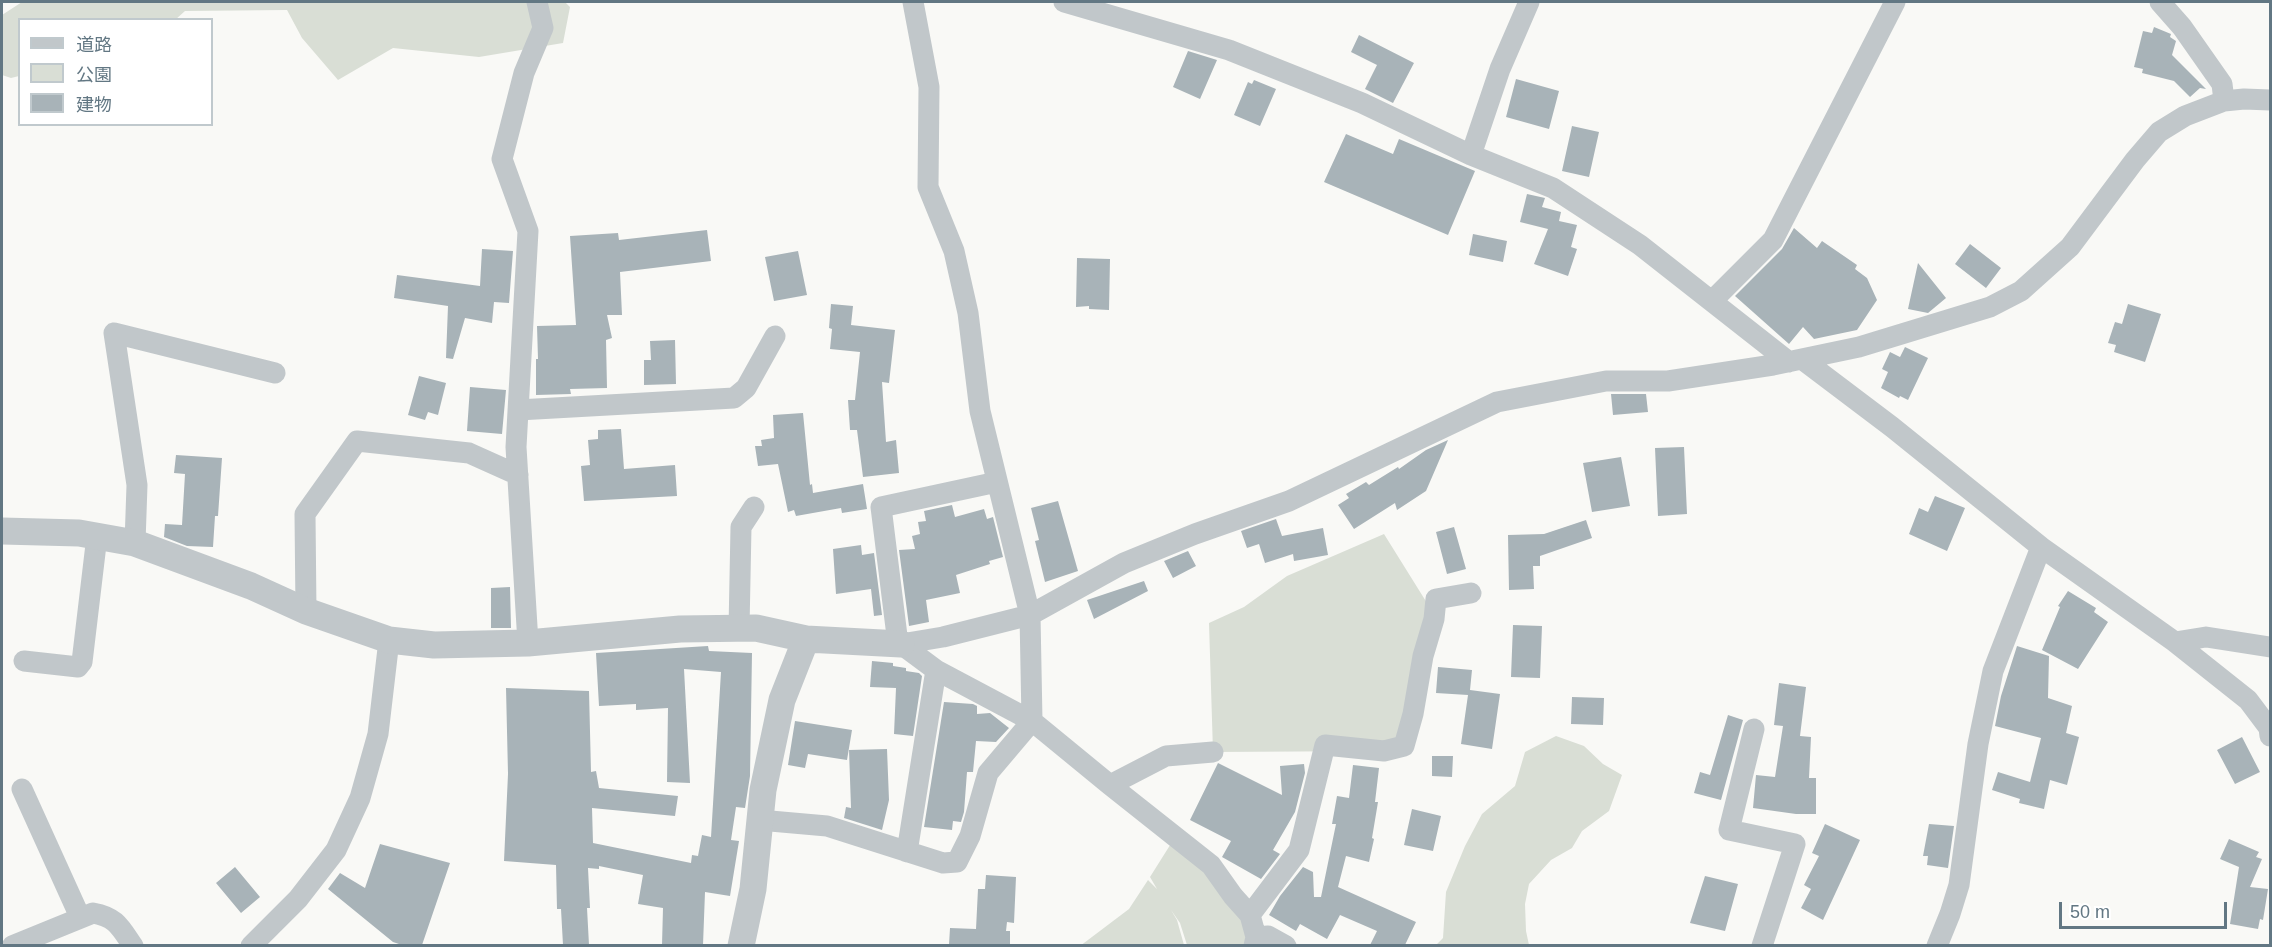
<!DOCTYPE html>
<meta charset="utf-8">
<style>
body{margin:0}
#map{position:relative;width:2272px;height:947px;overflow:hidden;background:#f9f9f6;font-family:Helvetica,"Noto Sans JP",sans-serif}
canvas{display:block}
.frame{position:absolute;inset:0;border:3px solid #627783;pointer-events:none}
.legend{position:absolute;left:18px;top:18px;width:195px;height:108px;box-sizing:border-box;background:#fff;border:2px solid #c0c9cd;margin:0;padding:8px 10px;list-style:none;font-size:18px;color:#627783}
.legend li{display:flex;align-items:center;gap:12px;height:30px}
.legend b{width:30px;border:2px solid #c0c9cd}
.scale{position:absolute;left:2059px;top:902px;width:168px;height:27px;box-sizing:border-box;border:3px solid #627783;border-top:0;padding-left:8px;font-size:18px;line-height:21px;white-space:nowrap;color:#627783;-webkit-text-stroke:4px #fff;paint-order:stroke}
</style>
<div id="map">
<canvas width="2272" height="947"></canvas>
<div class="frame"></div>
<ul class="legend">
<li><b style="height:8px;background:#c1c7ca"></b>道路</li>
<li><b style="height:16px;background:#d9ded5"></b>公園</li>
<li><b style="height:16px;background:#a8b3b8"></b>建物</li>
</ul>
<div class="scale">50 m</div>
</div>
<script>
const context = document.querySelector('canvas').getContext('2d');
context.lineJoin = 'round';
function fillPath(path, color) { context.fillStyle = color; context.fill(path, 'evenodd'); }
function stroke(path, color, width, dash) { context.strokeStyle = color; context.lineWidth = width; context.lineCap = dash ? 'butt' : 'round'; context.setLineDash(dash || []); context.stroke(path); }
const green = new Path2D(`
 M22,2H565L570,7L563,43L479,57L393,48L338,80L302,38L287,10L185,11L175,20H20L19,76L11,78L2,75V15Z
 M1384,534L1427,603L1407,732L1384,751L1213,752L1209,623L1244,607L1287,576Z
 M1556,736L1584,746L1603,764L1622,775L1609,811L1582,831L1572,848L1551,860L1529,884L1525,904L1526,931L1529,945H1436L1443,938L1446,892L1465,846L1482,814L1515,786L1525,752Z
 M1172,842L1243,909L1253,945H1187L1180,923L1171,910L1177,920L1184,945L1080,946L1129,909L1148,880L1157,889L1150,877Z`);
const building = new Path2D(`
 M2154,27L2171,34L2170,37L2176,41L2172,55L2206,89L2200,88L2190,97L2174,81L2142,73L2143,69L2134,67L2143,31L2152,33Z
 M1359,35L1414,63L1393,103L1365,89L1377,65L1351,52Z
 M1188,51L1217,60L1200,99L1173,87Z
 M1516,79L1559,91L1549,129L1506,117Z
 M1254,80L1276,89L1260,126L1234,115L1248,82L1252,84Z
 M1572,126L1599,132L1589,177L1562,171Z
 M1346,134L1393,154L1399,139L1475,171L1448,235L1324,182Z
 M1527,194L1545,198L1542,207L1561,212L1559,221L1577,225L1571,247L1577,249L1568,276L1534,264L1548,229L1520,222Z
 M1794,228L1817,248L1822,241L1857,265L1855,269L1867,278L1877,300L1857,330L1814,339L1803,327L1789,344L1735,296L1782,249Z
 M707,230L711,261L620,272L622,315H607L612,338L606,340L607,388L570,389L571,394L536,395V359H538L537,326L576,325L570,236L618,233L619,240Z
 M1473,234L1507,241L1503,262L1469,255Z
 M1970,244L2001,268L1986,288L1955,264Z
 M482,249L513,251L509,303L494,302L492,323L465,318L453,359L446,358L448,306L394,298L397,275L480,286Z
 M798,251L807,295L774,301L765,257Z
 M1077,258L1110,259L1109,310L1089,309V306L1076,307Z
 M1918,263L1946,298L1928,313L1908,309Z
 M831,304L853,306L851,325L895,330L889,383L882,382L886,442L896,440L899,473L863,477L857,430H850L848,400H855L860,352L830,349L832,329L829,328Z
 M2128,304L2161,314L2145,362L2114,352L2116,345L2108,343L2115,322L2122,324Z
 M675,340L676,384L644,385V360H651L650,341Z
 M1905,347L1928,358L1908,400L1900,396L1899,398L1881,388L1888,372L1882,369L1890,352L1900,357Z
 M419,376L446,383L438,415L428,412L425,420L408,415Z
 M470,387L506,390L502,434L467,431Z
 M1611,394H1646L1648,412L1613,415Z
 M803,413L810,485L812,484L813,493L863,484L867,509L842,513L841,508L796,516L794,510L788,512L778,464L758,466L755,446H762L761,440L774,438L773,415Z
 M621,429L624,469L675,465L677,496L584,501L581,466L590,465L588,440L598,439V430Z
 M1448,440L1426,491L1397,510L1395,503L1354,529L1338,505L1349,498L1346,494L1366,482L1369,485L1398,467L1399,469L1426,450Z
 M1684,447L1687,514L1658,516L1655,448Z
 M176,455L222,458L218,516H215L213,547L187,546L164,537L165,524L182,525L185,474L174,473Z
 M1621,457L1630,506L1592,512L1583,463Z
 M1935,496L1965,508L1947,551L1909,534L1919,508L1928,512Z
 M1058,501L1078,571L1045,582L1035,541L1039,540L1031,508Z
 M952,505L955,517L984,509L987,519L993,517L1003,557L989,561L990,564L956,575L960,593L926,600L929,622L909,626L899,550L915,549L912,536L920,534L918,522L926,521L924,511Z
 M1276,519L1282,536L1323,528L1328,555L1294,561L1293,554L1265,563L1259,544L1247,548L1241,531Z
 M1586,520L1592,538L1540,556V566H1533L1534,589L1509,590L1508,535L1544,534Z
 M1454,527L1466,569L1447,574L1436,532Z
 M861,545L862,555L874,553L882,615L874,616L871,589L836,594L833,549Z
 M1188,551L1196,566L1173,578L1164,561Z
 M1144,581L1148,591L1094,619L1087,600Z
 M510,587L511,628H491V588Z
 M2068,591L2096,608L2094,612L2108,622L2078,669L2042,650L2060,607L2058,606Z
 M1513,625L1542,626L1540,678L1511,677Z
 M708,646L709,651L752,653L750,776L745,808L736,807L731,840L739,841L730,896L705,892L703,945H662L663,908L638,904L643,875L599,866V869L588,868L590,908H587L589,945H563L561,909H557L556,865L504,861L508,774L506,688L589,691L591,772L596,771L599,788L678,796L675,816L592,808L593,843L691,863L692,855L698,856L702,835L711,837L721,672L684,669L690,783L667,782L668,708L636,710V704L599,706L596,653Z
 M2017,646L2049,656L2048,698L2072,706L2066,733L2079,737L2067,785L2050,780L2044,809L2019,803L2020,799L1992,790L1998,772L2030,782L2041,738L1995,726L2001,696Z
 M872,661L893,663V666L906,668V671L919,673L922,676L913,736L894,734L896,688L870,687Z
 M1438,667L1472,670L1470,690L1500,694L1492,749L1461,744L1468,695L1436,693Z
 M1779,683L1806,687L1800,736L1811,737L1809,778H1816V814H1796L1753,808L1756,775L1775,777L1783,726L1774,725Z
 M1572,697L1604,698L1603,725L1571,724Z
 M944,702L973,704L977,706V714L990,713L1009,728L996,742L976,741L973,772H967L964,812L961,822L953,821L952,830L924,827Z
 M1728,715L1743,720L1721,800L1694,793L1700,772L1710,775Z
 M795,721L852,730L847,760L808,754L805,768L788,765Z
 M2242,737L2260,772L2235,784L2217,750Z
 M887,749L889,800L882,830L844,818L846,807L851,808L849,750Z
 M1432,756H1453L1452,777L1432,776Z
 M1218,763L1282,795L1280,766L1304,764L1305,773L1295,812L1273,850L1280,854L1261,879L1222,857L1231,841L1190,820Z
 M1353,765L1379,768L1375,802H1378L1372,838L1374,839L1369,862L1346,856L1338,887L1416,922L1405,945H1370L1377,931L1340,915L1327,939L1300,924L1296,931L1269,915L1280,896L1303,867L1313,872L1314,897H1321L1336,824H1332L1337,796L1349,798Z
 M1412,809L1441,816L1433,851L1404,845Z
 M1825,824L1860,840L1823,920L1801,908L1811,889L1804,885L1819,856L1812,853Z
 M1929,824L1954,826L1948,868L1927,865L1928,856H1923Z
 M2229,839L2259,852L2256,857L2262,859L2250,887L2268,889L2263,920L2260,919L2258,929L2230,924L2239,867L2220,859Z
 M380,844L450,863L422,945H402L393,942L328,889L340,873L365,888Z
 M235,867L260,897L241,913L216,883Z
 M986,875L1016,877L1014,923L1007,922L1006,931H1010V945H949L950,928L976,929L978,889H985Z
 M1705,876L1738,884L1725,931L1690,923Z`);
const minor = new Path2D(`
 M1064,2L1229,50L1362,103L1471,155L1553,188L1640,245L1789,362
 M2160,2L2182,27L2222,84L2224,101
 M1471,155L1500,69L1529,2
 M1712,301L1773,240L1895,2
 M1802,359L1892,427L2041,547L2175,642L2248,700L2269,728L2270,736
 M518,410L734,398L746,388L775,336
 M135,543L137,485L114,333L275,373
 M306,611L305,514L357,441L469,453L518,475
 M739,629L741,527L754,507
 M2175,642L2206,637L2270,647
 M528,643L516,447L528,231L502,159L524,73L543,28L537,2
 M898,644L881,507L997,482
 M901,644L943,637L1030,615L1124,563L1195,534L1289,501L1497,402L1606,381H1668L1773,365L1859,347L1990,307L2021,291L2070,247L2135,160L2159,132L2185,116L2224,101L2244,99L2270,100
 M901,644L936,670L1032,721L1110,785L1211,865L1233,896L1250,915L1256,937L1254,946
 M24,661L78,667L82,662L97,536
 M1754,729L1729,830L1795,844L1762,946
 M1110,785L1166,756L1213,752
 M22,789L80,917
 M759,820L827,826L943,863L957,862L970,836L988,773L1032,721L1030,615L980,411L968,313L954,251L928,187L929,87L913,2
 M907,852L936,670
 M1250,915L1299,850L1325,745L1384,751L1404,746L1413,714L1423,656L1434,619L1436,599L1471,593
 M1256,937L1268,936L1286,946
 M12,946L93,913C116,917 120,927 133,946
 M251,946L298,899L336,850L360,798L378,734L389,640
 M1937,946L1950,914L1959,885L1978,744L1993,671L2041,547`);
const tertiary = new Path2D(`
 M2,531L79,533L135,543L251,586L306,611L389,640L434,645L528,643L680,629L756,628L806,639L901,644
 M741,946L753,889L763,790L782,700L806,639`);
fillPath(green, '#d9ded5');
fillPath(building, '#a8b3b8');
stroke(minor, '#c1c7ca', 21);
stroke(tertiary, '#c1c7ca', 27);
</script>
